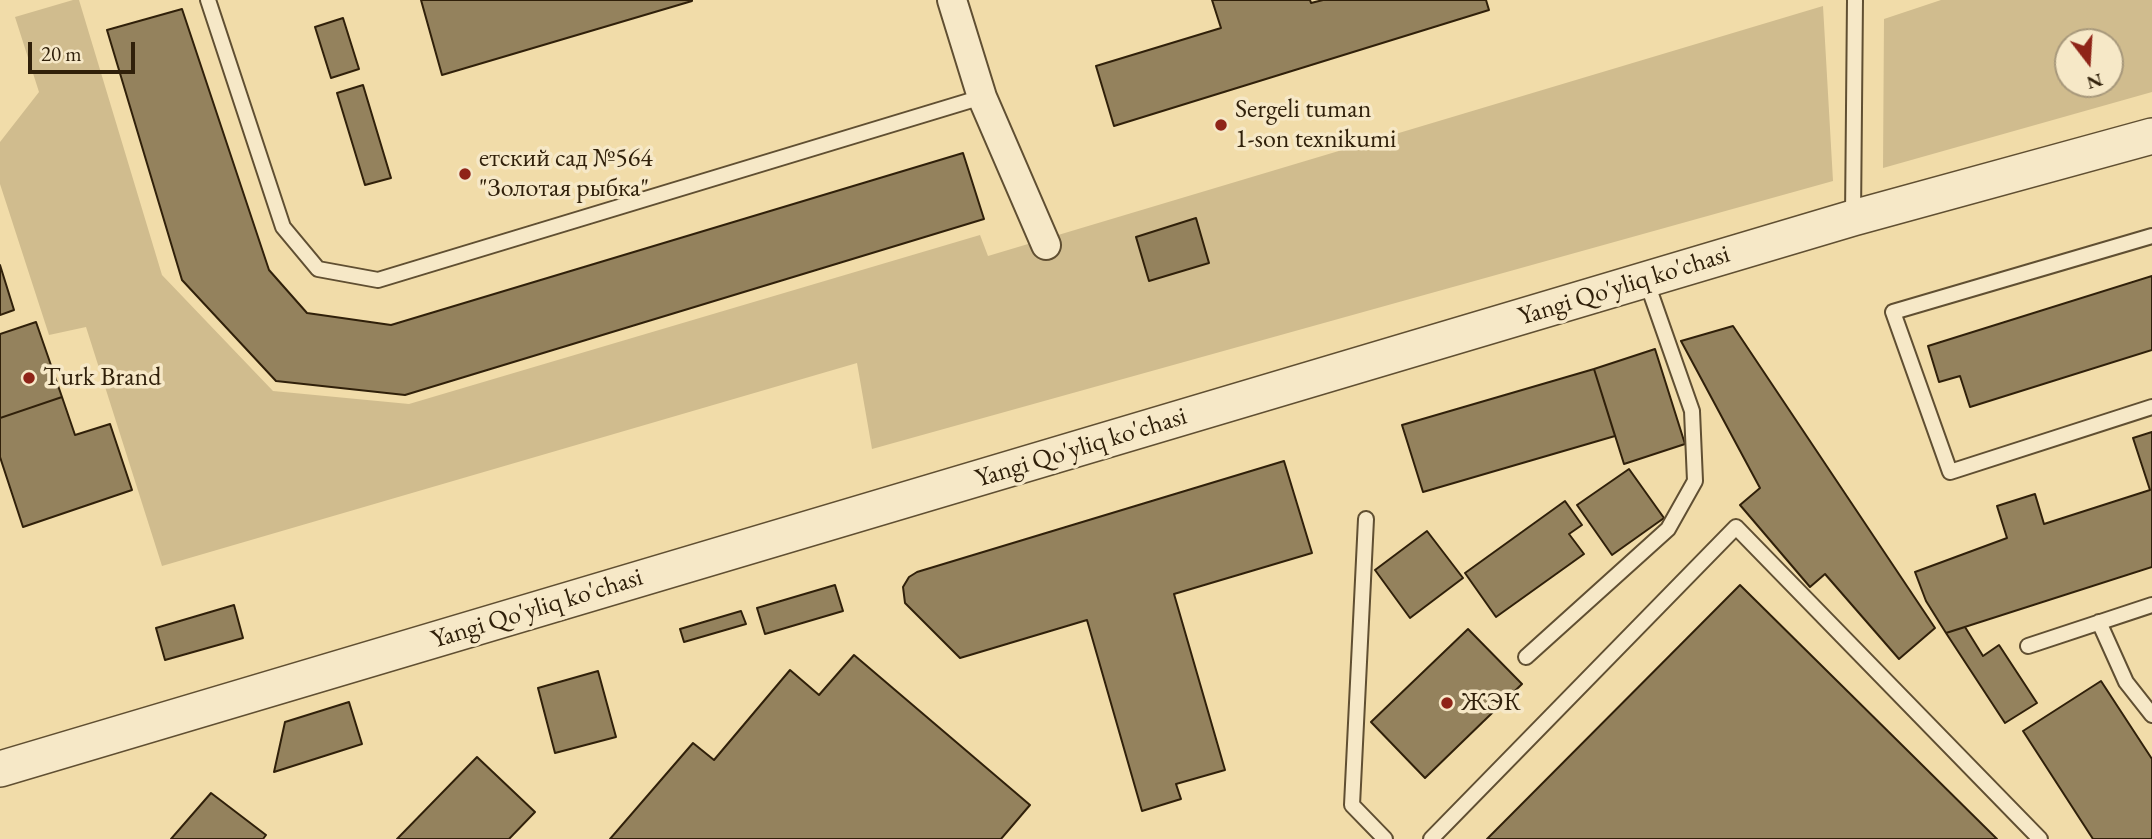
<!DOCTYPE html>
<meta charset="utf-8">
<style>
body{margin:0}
#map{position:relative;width:2152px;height:839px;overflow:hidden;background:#f1dca9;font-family:"EB Garamond",serif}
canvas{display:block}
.north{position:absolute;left:2054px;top:28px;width:70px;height:70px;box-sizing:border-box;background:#f6e8c7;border:2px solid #a7987b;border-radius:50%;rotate:163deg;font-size:19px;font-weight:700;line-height:28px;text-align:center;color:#30200a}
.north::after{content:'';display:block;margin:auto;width:24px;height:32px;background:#8f2418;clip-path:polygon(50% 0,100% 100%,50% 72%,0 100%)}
.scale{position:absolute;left:28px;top:42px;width:107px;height:32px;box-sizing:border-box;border:4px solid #30200a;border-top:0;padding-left:9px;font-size:21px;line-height:24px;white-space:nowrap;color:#30200a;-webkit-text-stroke:5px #f6e8c7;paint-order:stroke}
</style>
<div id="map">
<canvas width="2152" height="839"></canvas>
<div class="north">N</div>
<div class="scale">20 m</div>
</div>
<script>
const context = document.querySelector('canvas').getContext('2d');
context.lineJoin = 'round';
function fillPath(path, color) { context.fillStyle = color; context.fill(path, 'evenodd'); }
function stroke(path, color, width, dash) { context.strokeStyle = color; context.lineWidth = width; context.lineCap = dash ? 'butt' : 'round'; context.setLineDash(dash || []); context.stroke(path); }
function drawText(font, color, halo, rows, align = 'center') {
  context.font = font + ' "EB Garamond",serif'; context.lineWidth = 7; context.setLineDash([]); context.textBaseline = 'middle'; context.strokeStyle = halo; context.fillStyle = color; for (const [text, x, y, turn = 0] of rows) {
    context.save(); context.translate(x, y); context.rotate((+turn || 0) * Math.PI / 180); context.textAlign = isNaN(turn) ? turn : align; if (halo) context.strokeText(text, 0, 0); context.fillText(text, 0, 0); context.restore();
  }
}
const green = new Path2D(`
 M73,0H79L162,275L273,391L409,404L980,235L988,256L1823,6L1833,181L872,449L857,363L162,566L86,327L49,335L0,184V142L39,92L15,17Z
 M1941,0H2152V92L1883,168L1884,19ZM2110,42V84H2068V42Z`);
const building = new Path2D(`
 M421,0H692V1L442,75Z
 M1212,0H1310L1311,3L1323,0H1486L1489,10L1114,126L1096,66L1221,28Z
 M182,9L269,270L307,313L391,325L963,153L984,219L405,395L276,381L182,280L107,30Z
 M343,18L359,69L331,78L315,27Z
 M363,85L391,178L365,185L337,93Z
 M1196,218L1209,263L1149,281L1136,237Z
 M0,265L14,310L0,315Z
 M2152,276V350L1970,407L1960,376L1939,382L1928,346Z
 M36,322L62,397L0,418V334Z
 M1733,326L1935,628L1899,659L1825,574L1810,587L1740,505L1760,488L1681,341Z
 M1655,349L1685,444L1624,464L1594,369Z
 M1594,369L1615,436L1423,492L1402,425Z
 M62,397L75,435L110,424L132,490L23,527L0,457V418Z
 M2152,432V567L1946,633L1926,601L1915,572L2007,538L1997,506L2035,494L2044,524L2150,490L2133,438Z
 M1284,461L1312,553L1174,594L1225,770L1176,784L1181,799L1142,811L1087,620L960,658L905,603L903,587L909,577L917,572Z
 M1629,469L1664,518L1612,555L1577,505Z
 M1565,501L1582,525L1569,534L1584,554L1496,617L1465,573Z
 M1427,531L1463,578L1410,618L1375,570Z
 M835,585L843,611L765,634L757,608Z
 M1740,585L1997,839H1487Z
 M234,605L243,638L165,660L156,628Z
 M741,611L746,624L684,642L680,629Z
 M1965,627L1983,656L1999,645L2037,703L2005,723L1946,633Z
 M1468,629L1522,684L1425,778L1371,722Z
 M854,655L1030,805L1001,839H610L693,743L714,760L790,670L819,695Z
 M598,671L616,737L555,753L538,688Z
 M2101,681L2152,759V839H2093L2023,731Z
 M349,702L362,744L274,772L285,722Z
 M477,757L535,812L509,839H397Z
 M211,793L266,835L263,839H171Z`);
const service = new Path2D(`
 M208,0L283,227L318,269L378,280L982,97
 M1853,217L1855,0
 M2152,236L1893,312L1950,472L2152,407
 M1366,519L1352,805L1385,839
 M2099,622L2126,682L2152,715
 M2028,646L2152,605
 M1526,657L1668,529L1695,481L1692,411L1646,280
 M1431,839L1736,527L2040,839`);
const minor = new Path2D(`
 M952,0L982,97L1046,245`);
const tertiary = new Path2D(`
 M0,769L1853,218L2152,136`);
const markers = [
 [1221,125,7,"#8f2418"],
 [465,174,7,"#8f2418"],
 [29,378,7,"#8f2418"],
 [1447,703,7,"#8f2418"]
];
const poiNames = [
 ["Sergeli tuman",1235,110],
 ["1-son texnikumi",1235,140],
 ["етский сад №564",479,159],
 ["\"Золотая рыбка\"",479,189],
 ["Turk Brand",43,378],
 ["ЖЭК",1461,703]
];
const streetNames = [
 ["Yangi Qo'yliq ko'chasi",1624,286,-17],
 ["Yangi Qo'yliq ko'chasi",1081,448,-17],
 ["Yangi Qo'yliq ko'chasi",537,609,-17]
];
fillPath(green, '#d0bc8e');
fillPath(building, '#94825d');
stroke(building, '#30200a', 2);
stroke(service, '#604f32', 18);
stroke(minor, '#604f32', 32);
stroke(tertiary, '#604f32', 38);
stroke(service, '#f6e8c7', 14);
stroke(minor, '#f6e8c7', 28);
stroke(tertiary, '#f6e8c7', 35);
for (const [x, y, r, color] of markers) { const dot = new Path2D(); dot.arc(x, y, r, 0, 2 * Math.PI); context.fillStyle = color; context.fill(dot); stroke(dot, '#f6e8c7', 2.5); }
drawText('26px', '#30200a', '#f6e8c7', poiNames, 'left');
drawText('26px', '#30200a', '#f6e8c7', streetNames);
</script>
